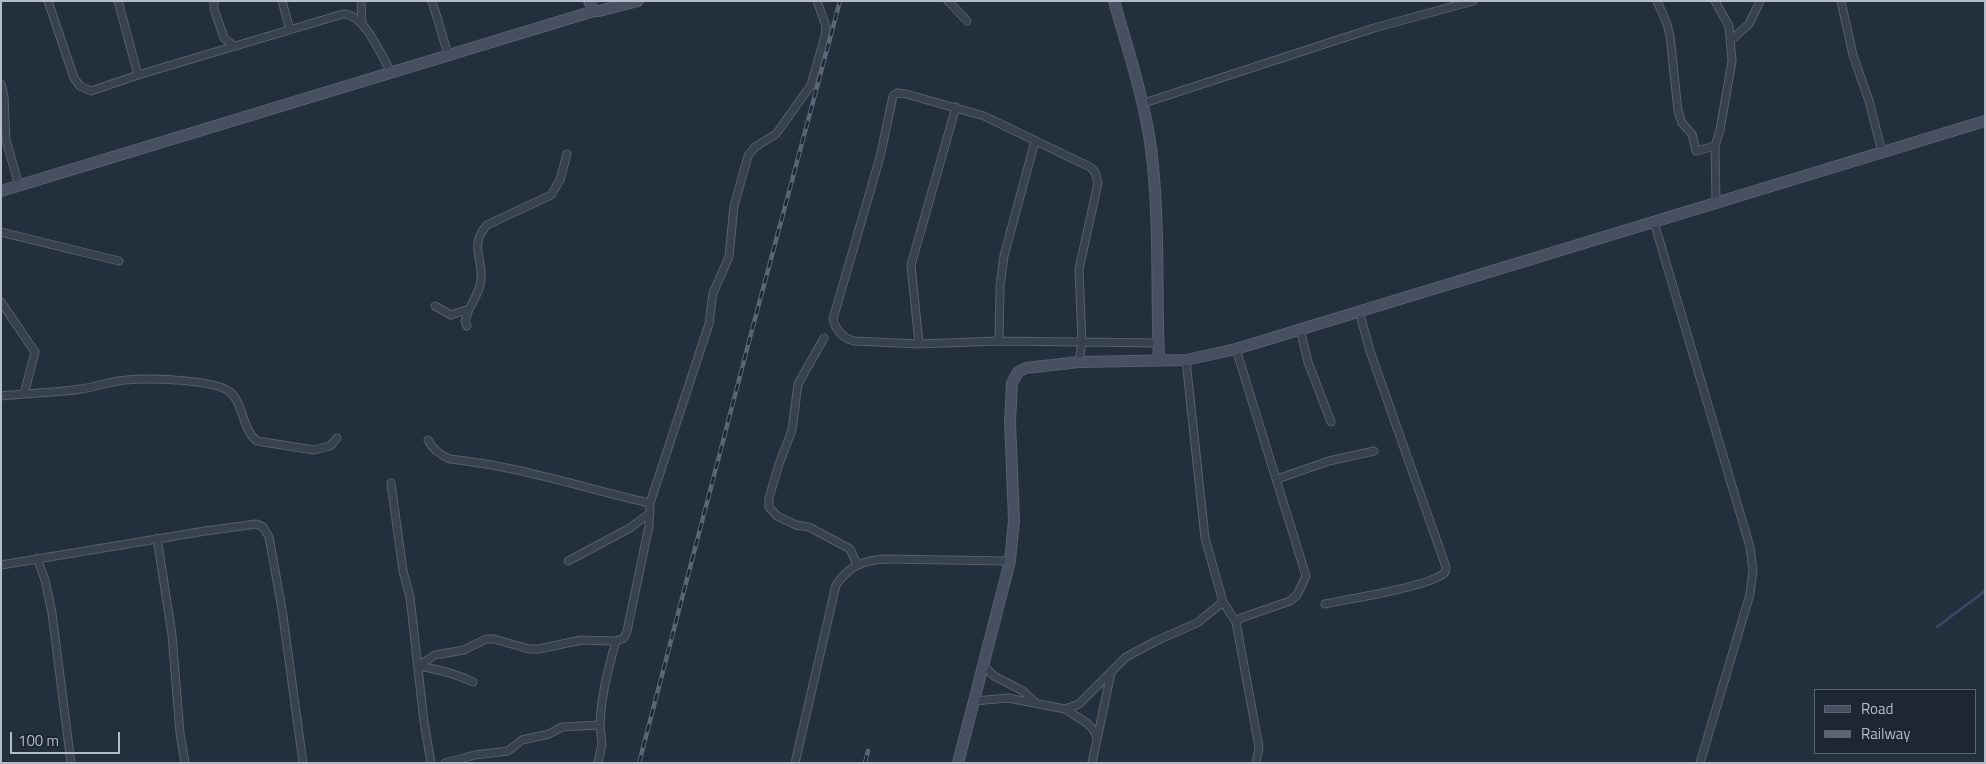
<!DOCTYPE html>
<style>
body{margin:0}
#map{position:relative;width:1986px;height:764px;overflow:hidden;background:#242f3e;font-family:"Titillium Web",sans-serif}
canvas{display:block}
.frame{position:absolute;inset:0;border:2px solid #b4bcc9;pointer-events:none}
.legend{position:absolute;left:1814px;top:689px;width:162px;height:65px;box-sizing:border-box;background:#1d2633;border:1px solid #59626f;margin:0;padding:6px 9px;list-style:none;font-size:15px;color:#b4bcc9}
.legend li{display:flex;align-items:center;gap:10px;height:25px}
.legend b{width:25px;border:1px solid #59626f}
.scale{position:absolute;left:10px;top:732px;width:110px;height:22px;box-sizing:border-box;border:2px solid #b4bcc9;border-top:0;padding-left:6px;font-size:15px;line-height:18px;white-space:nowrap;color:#b4bcc9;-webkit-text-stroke:4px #1d2633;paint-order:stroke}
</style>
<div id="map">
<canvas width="1986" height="764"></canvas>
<div class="frame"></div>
<ul class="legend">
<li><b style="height:6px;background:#465061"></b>Road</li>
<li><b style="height:6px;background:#5a6575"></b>Railway</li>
</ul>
<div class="scale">100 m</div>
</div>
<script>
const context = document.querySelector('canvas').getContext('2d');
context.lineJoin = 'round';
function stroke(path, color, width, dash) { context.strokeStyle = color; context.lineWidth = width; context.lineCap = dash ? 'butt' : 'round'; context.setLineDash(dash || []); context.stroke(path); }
const stream = new Path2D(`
 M1937,627L1985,591`);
const street = new Path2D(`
 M48,1L74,78L80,86L91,91L138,75L343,14C364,13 381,55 391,72
 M118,1L138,75
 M214,1V9L224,38L234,46
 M282,1L290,30
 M361,1L362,23
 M432,1L448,54
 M948,1L967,21
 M1657,1L1667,24L1670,36L1678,111L1682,123L1692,134L1696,151L1715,146
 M1715,1L1729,26L1732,61L1720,130L1715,146L1716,203
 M1841,1L1853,55L1869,101L1882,152
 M1730,41L1749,24L1760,1
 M1,84L4,96L6,140L19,186
 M1144,103L1374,28L1473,1
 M1654,222L1750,547L1753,570L1750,594L1700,763
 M1,232L119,261
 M1,302L35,352L24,394
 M435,306L451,315L469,309C474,300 480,291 481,280C483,258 469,245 487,225L551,195L560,180L567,154
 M467,326L465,321L469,309
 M1300,329L1308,362L1331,422
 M824,338L798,384L792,430L779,464L769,498V507L777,516L796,525L809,527L850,549L857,564
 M999,341L1000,286L1004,256L1035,141
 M919,344L911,265L956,107
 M1236,349L1306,576L1297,595L1290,601L1241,618L1236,622
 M1079,362L1082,342L1079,269L1098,183L1095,172L1090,167L984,116L906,94L897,93L893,96L880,157L833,319C836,331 843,338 854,341L919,344L999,341L1159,343
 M1,396C28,393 54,393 81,389C96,387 111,381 126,380C146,378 215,379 230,392C244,404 242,430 257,441L314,450L330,446L337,438
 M428,440C433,450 440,455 450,459C518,466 583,488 650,503
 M1277,479L1329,461L1374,451
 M391,483L403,571L410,597L424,722L431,763
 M157,538L172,635L180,733L185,763
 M37,558L45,580L52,613L71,763
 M568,561L630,528L650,513
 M1,565L205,531L256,524L263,527L269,537L282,609L303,763
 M1223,602L1236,622L1259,747L1256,763
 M1325,604C1349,599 1426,587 1443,574C1446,572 1445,571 1446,567L1370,351L1359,311
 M983,665L994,676L1023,691L1037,704
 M473,682C455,673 437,669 418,666L435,655L464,650L486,639H494L529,649H539L581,640L616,641L624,638L627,631L649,526L650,503L709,324L713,293L729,257L734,206L748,156L755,147L776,134L811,85L825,36L826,26L817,1
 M974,701L1008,698L1065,709L1079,704L1126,657L1156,641L1197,623L1223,602L1205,538L1186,360
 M1065,709C1078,718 1091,722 1097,737
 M445,763L475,755L508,751L522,740L549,734L562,727L600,725C601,696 608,669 616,641
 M598,763L602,744L600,725
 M795,763L836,585C849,566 862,561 884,559L1010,561
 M1092,763L1111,673`);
const secondary = new Path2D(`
 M589,1L594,11H599L638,1
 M1114,1C1128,50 1144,98 1151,148C1160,218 1156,290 1159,360
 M1,191L594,11
 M958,763L1010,561L1014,520L1010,422L1012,383L1018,372L1026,368L1079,362L1186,360L1236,349L1985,121`);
const rail = new Path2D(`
 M639,763L752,330L840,1
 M865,763L868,751`);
stroke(stream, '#394c67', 2.5);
stroke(street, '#565f6c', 9);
stroke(secondary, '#565f6c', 12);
stroke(street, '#38414e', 7);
stroke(secondary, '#465061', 10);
stroke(rail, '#5a6575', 4.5);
stroke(rail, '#1d2633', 2.5, [8]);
</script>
